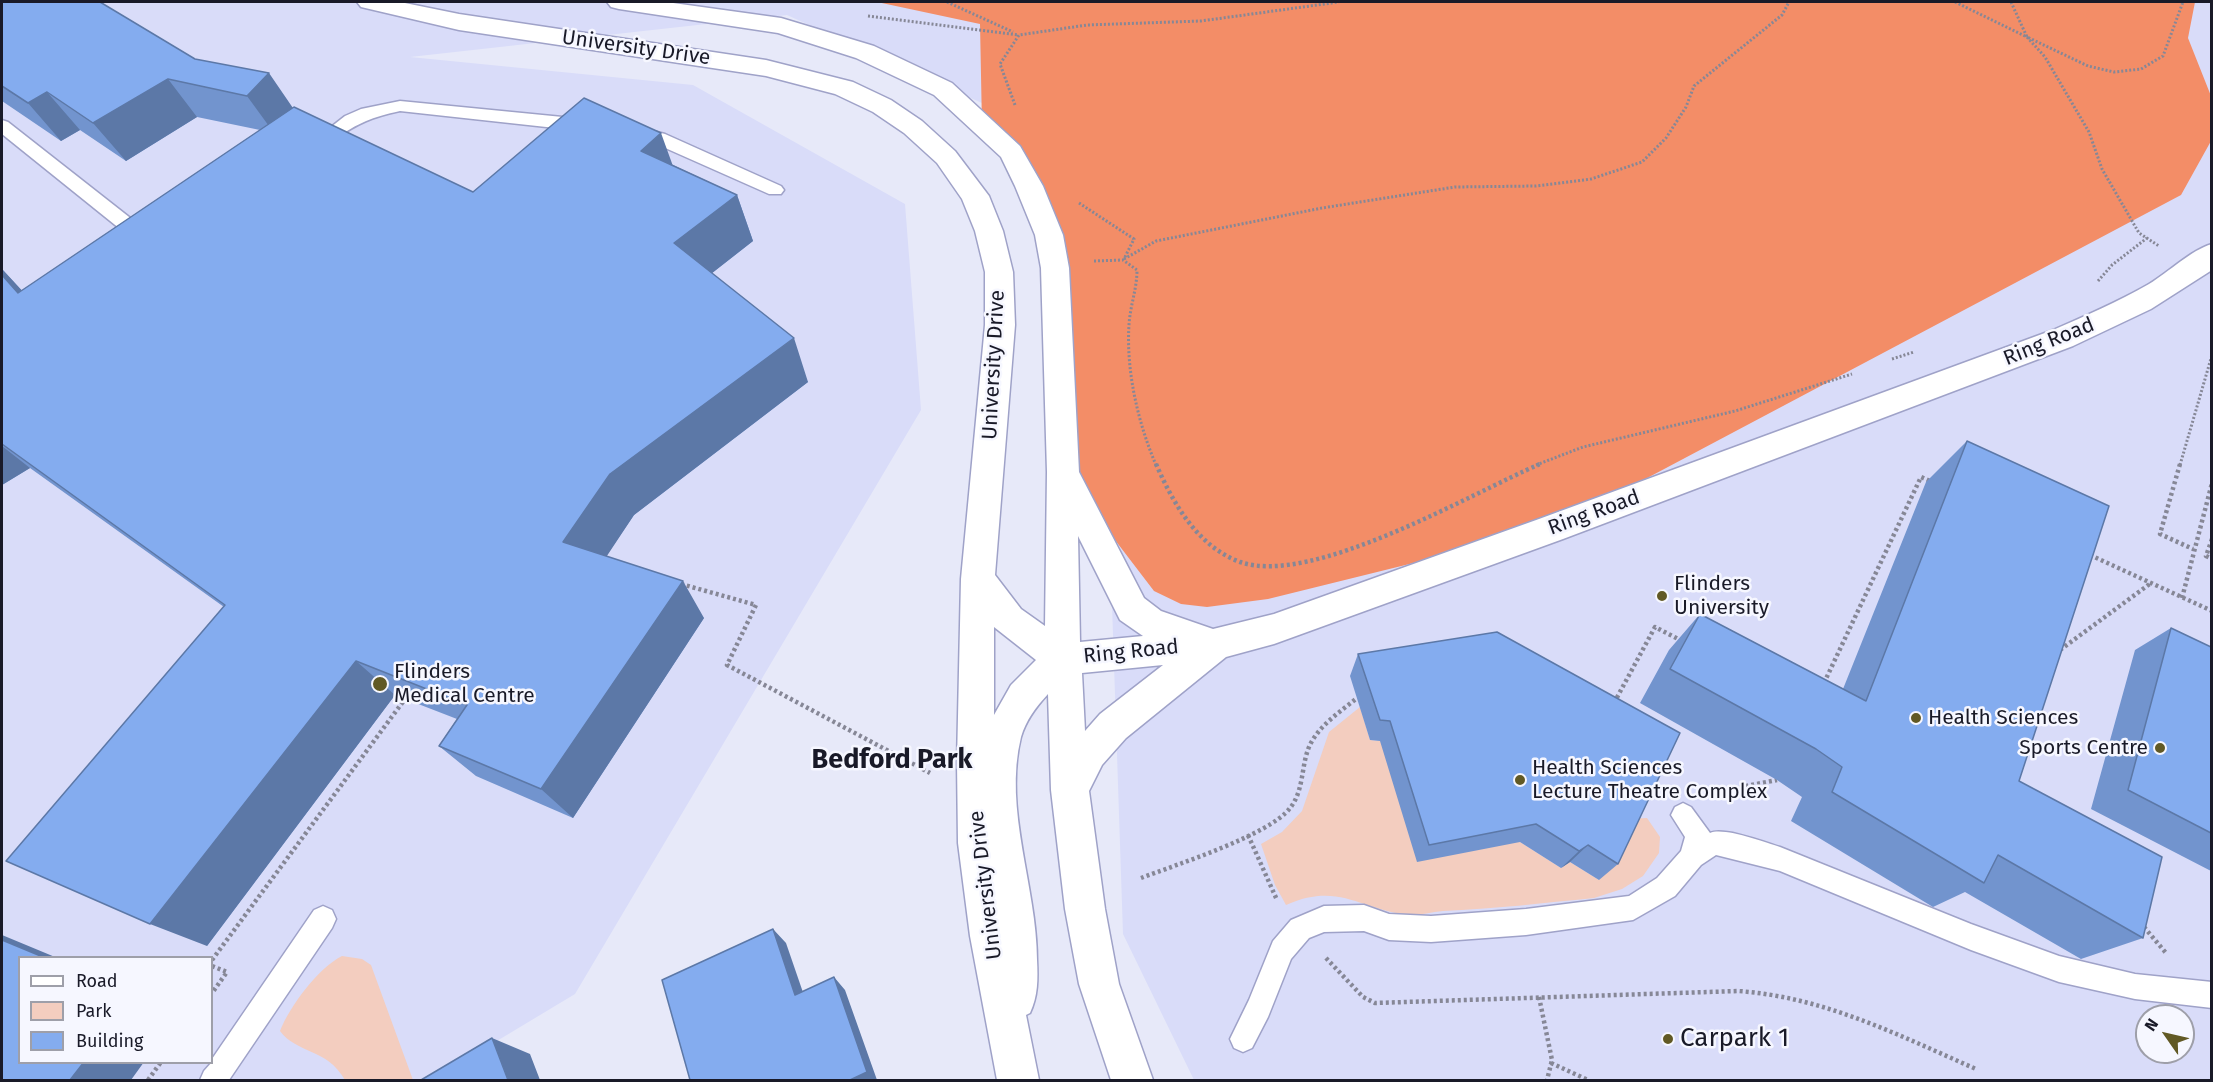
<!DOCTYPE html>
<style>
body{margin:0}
#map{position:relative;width:2213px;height:1082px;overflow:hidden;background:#e7e9f9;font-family:"Fira Sans",sans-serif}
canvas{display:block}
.frame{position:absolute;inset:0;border:3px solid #191a28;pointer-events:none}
.legend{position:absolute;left:18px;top:956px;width:195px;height:108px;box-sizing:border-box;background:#f6f7ff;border:2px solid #9e9fa9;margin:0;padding:8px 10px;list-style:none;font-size:18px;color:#191a28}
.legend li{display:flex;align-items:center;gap:12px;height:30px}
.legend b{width:30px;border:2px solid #9e9fa9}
.north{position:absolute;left:2135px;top:1004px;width:60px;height:60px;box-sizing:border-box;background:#f6f7ff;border:2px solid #9e9fa9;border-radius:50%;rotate:304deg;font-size:16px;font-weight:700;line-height:24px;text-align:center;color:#191a28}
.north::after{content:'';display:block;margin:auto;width:21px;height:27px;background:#615925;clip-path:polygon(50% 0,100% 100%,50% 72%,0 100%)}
</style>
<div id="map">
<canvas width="2213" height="1082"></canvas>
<div class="frame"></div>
<ul class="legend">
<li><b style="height:8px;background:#fff"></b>Road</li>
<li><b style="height:16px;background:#f3cdbf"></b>Park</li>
<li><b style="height:16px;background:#84acef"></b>Building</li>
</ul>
<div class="north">N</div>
</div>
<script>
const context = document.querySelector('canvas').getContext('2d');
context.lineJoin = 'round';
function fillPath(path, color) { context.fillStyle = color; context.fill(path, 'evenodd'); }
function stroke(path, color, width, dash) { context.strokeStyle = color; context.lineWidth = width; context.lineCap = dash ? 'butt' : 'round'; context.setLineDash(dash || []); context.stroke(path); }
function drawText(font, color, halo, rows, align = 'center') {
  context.font = font + ' "Fira Sans",sans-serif'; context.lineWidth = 5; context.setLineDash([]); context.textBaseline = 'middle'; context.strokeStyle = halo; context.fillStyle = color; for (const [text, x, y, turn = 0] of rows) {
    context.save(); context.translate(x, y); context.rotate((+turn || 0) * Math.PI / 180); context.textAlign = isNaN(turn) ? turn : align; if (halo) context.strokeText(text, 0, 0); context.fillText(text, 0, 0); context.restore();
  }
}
const built = new Path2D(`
 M2,2H2211V1080H1194L1123,934L1100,245L1046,132L787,15L410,57L693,85L905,204L921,410L575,994L432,1080H2ZM20,958H212V1062H20ZM2147,1016H2183V1052H2147Z`);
const green = new Path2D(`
 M1360,707L1370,740L1380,741L1520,842L1561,868L1570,862L1599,880L1629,819L1647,818L1660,837L1659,853L1643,876L1622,889L1594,898C1544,903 1493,909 1443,911C1432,912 1421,915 1411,915C1361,911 1340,881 1286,905L1275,885L1261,844L1282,832L1302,811L1329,732Z
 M342,956L362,959L371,965L413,1080H345C327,1048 297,1054 280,1031C290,1006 318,968 342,956Z`);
const forest = new Path2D(`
 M877,2H2195L2188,38L2211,96V141L2181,195L1551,529L1268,599L1207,607L1181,604L1154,591L1063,472L1049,235L982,126L980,24Z`);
const pathFar1 = new Path2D(`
 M947,2L1013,32
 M1955,2L2027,37L2045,57L2089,132L2102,169L2139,233L2159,246
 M2011,2L2027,37L2088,66L2114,72L2141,69L2163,56L2183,2
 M868,16L1019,35
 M1015,105L1000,64L1019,35L1087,25L1201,21L1339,2
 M1079,203L1134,239L1124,259
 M1124,259L1156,241L1322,208L1455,187L1536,186L1591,179L1642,162L1666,138L1686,107L1694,86L1782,15L1789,2
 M1094,261L1123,260L1137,270C1137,289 1130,306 1129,325C1126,371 1138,423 1156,465
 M2098,281L2112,265L2147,238
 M1892,359L1914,352
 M1536,465L1583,447L1735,411L1852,374
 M2180,465L2212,355`);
const path = new Path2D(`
 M1156,464C1173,503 1197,546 1240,562C1312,587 1470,494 1540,464
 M2180,464L2160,534L2193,549
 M2212,539L2206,556L2212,559
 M2090,555L2212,611
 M681,584L756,605L727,665L930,773
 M2182,598L2212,483
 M2060,650L2151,583
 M1824,683L1921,477L1930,481
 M1614,703L1655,627L1682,641
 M1710,793L1777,780
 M1248,835L1277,900
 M1141,878C1175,865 1270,835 1290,808C1304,791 1301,766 1309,747C1318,726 1340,712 1357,698
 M2144,927L2166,953
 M1326,958L1363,997L1375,1003L1738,991C1824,997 1898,1035 1976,1069
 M212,960L405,699
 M212,966L227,972L212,993
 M1539,997L1552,1060L1547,1080
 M1551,1063L1588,1080
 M148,1080L161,1062`);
const lane = new Path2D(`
 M400,101L583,119L589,121L591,125L589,129L583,131L400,111C372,117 358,123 335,139C327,145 321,152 310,149L308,145L345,116L361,109Z
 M2,120L8,122L152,235L155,240L152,245L146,246L140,245L2,134Z
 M637,127L665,134L781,186L784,190L781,194H769L654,143L631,137L629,133L631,129Z
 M1683,803L1691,807L1710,833C1724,827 1764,842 1780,847L1971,924L2059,956L2135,974L2212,982V1008L2135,999L2059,982L1971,950L1780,871L1716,855L1701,865L1675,896L1633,920L1526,935L1431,942L1389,940L1364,931L1324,932L1309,938L1291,959L1268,1017L1252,1048L1243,1052L1234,1048L1230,1039L1249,1000L1273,941L1291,920L1324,906L1364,905L1389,914L1431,916L1526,909L1629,896L1657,878L1681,851L1685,837L1671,815L1675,807Z
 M323,906L332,910L336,919L332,928L229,1080H200L204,1071L212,1062V1059L314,910Z`);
const secondary = new Path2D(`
 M357,2H400L459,14L766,60L853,82L891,100L922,121L955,151L989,196L1003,231L1013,272L1015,325L995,575L1021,609L1045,626L1047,472L1041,268L1035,235L1015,186L1001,157L934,95L856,58L778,33L619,9L611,7L607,2H666L781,18L874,46L952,83L1020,146L1043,186L1063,235L1069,268L1079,472L1144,598L1161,611L1213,629L1274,614L1539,519L2053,330C2085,316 2118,302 2149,284C2169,272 2191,250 2212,244V270L2151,309L2073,346L1563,539L1274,644L1226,657L1126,738L1102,765L1089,791L1105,909L1119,984L1153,1080H1111L1079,984L1065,909L1051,790L1048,694C1036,707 1026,720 1021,737C1003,810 1037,887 1037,960C1038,979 1038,996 1030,1013L1026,1015L1039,1080H997L970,936L958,843L957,762L961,579L985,325V272L975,231L962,199L937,163L904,133L873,112L835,94L766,76L459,30L361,7ZM1078,536L1120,620L1143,636L1080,642ZM994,627L1036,660L1011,685L994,715ZM1163,665L1100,714L1085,731L1082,673Z`);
const wall = new Path2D(`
 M2,2L195,59L293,108L473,192L673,165L737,195L753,241L712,273L808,382L634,515L606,556L704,618L573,818L476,776L439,746L457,719L395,695L207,946L224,607L30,468L2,485V269L22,291L260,130L197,117L126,161L80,130L61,141L2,101Z
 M1967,441L2019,781L2143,938L2081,959L1965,892L1933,907L1791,821L1802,797L1777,780L1640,703L1669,650L1700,614L1843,689L1926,482Z
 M2171,628L2211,647V871L2091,809L2135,650Z
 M1358,654L1618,864L1599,880L1570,862L1561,868L1520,842L1417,862L1380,741L1370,740L1350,676Z`);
const shadedWall = new Path2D(`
 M269,73L295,111L274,133L247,96Z
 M168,79L197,117L126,161L93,123Z
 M47,92L80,130L61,141L28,103Z
 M661,133L678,180L641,151Z
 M737,195L753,241L693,288L674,243Z
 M2,269L66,338L18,293L2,275Z
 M794,338L808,382L634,515L591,580L563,542L610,474Z
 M2,446L30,468L2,485Z
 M683,581L704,618L573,818L541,789Z
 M356,661L395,695L207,946L150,924Z
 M1588,845L1570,862L1561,868L1579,851Z
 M773,929L786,943L808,1007L795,995Z
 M2,935L55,957H43L2,940Z
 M834,977L845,990L877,1080H850Z
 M492,1038L530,1054L540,1080H508Z
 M84,1062H144L131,1080H70Z`);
const building = new Path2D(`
 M2,2H100L195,59L269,73L247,96L168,79L93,123L47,92L28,103L2,86Z
 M584,98L661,133L641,151L737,195L674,243L794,338L610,474L563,542L683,581L541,789L439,746L467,705L356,661L150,924L6,861L225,605L2,444V275L18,293L294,107L473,192Z
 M1967,441L2109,506L2019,781L2162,857L2143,938L1998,855L1984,883L1832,792L1842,767L1816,749L1670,669L1700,614L1866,701Z
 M2171,628L2211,647V833L2128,790Z
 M1497,632L1680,733L1618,864L1588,845L1579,851L1536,824L1429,845L1390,721L1380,720L1358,654Z
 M773,929L795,995L834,977L867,1072L850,1080H690L662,980Z
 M2,940L43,957H20V1062H84L70,1080H2Z
 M492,1038L508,1080H421Z`);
const markers = [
 [1662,596,6,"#615925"],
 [380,684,8,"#615925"],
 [1916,718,6,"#615925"],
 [2160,748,6,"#615925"],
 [1520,780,6,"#615925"],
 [1668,1039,6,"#615925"]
];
const streetNames = [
 ["University Drive",636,48,8],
 ["Ring Road",2049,342,-22],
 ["University Drive",994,365,-87],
 ["Ring Road",1594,513,-20],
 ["Ring Road",1131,652,-6],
 ["University Drive",986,885,-97]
];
const poiNames = [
 ["Flinders",1674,584],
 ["University",1674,608],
 ["Flinders",394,672],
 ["Medical Centre",394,696],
 ["Health Sciences",1928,718],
 ["Sports Centre",2148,748,"right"],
 ["Health Sciences",1532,768],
 ["Lecture Theatre Complex",1532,792]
];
const nearPoinames = [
 ["Carpark 1",1680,1039]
];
const districtNames = [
 ["Bedford Park",892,760]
];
fillPath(built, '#d9dcf9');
fillPath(green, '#f3cdbf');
fillPath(forest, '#f38d67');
stroke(lane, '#9fa2c8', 3);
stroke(secondary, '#9fa2c8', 3);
stroke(pathFar1, '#868796', 3, [2, 2]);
stroke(path, '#868796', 4.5, [3, 3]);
fillPath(lane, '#fff');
fillPath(secondary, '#fff');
fillPath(wall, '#7294ce');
fillPath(shadedWall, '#5c78a7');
fillPath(building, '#84acef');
stroke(building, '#5c78a7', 1.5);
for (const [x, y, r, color] of markers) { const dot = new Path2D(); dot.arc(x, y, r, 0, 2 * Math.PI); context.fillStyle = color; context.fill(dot); stroke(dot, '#f6f7ff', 2); }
drawText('21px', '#191a28', '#f6f7ff', streetNames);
drawText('21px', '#191a28', '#f6f7ff', poiNames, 'left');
drawText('26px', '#191a28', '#f6f7ff', nearPoinames, 'left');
drawText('bold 27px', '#191a28', '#f6f7ff', districtNames);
</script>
